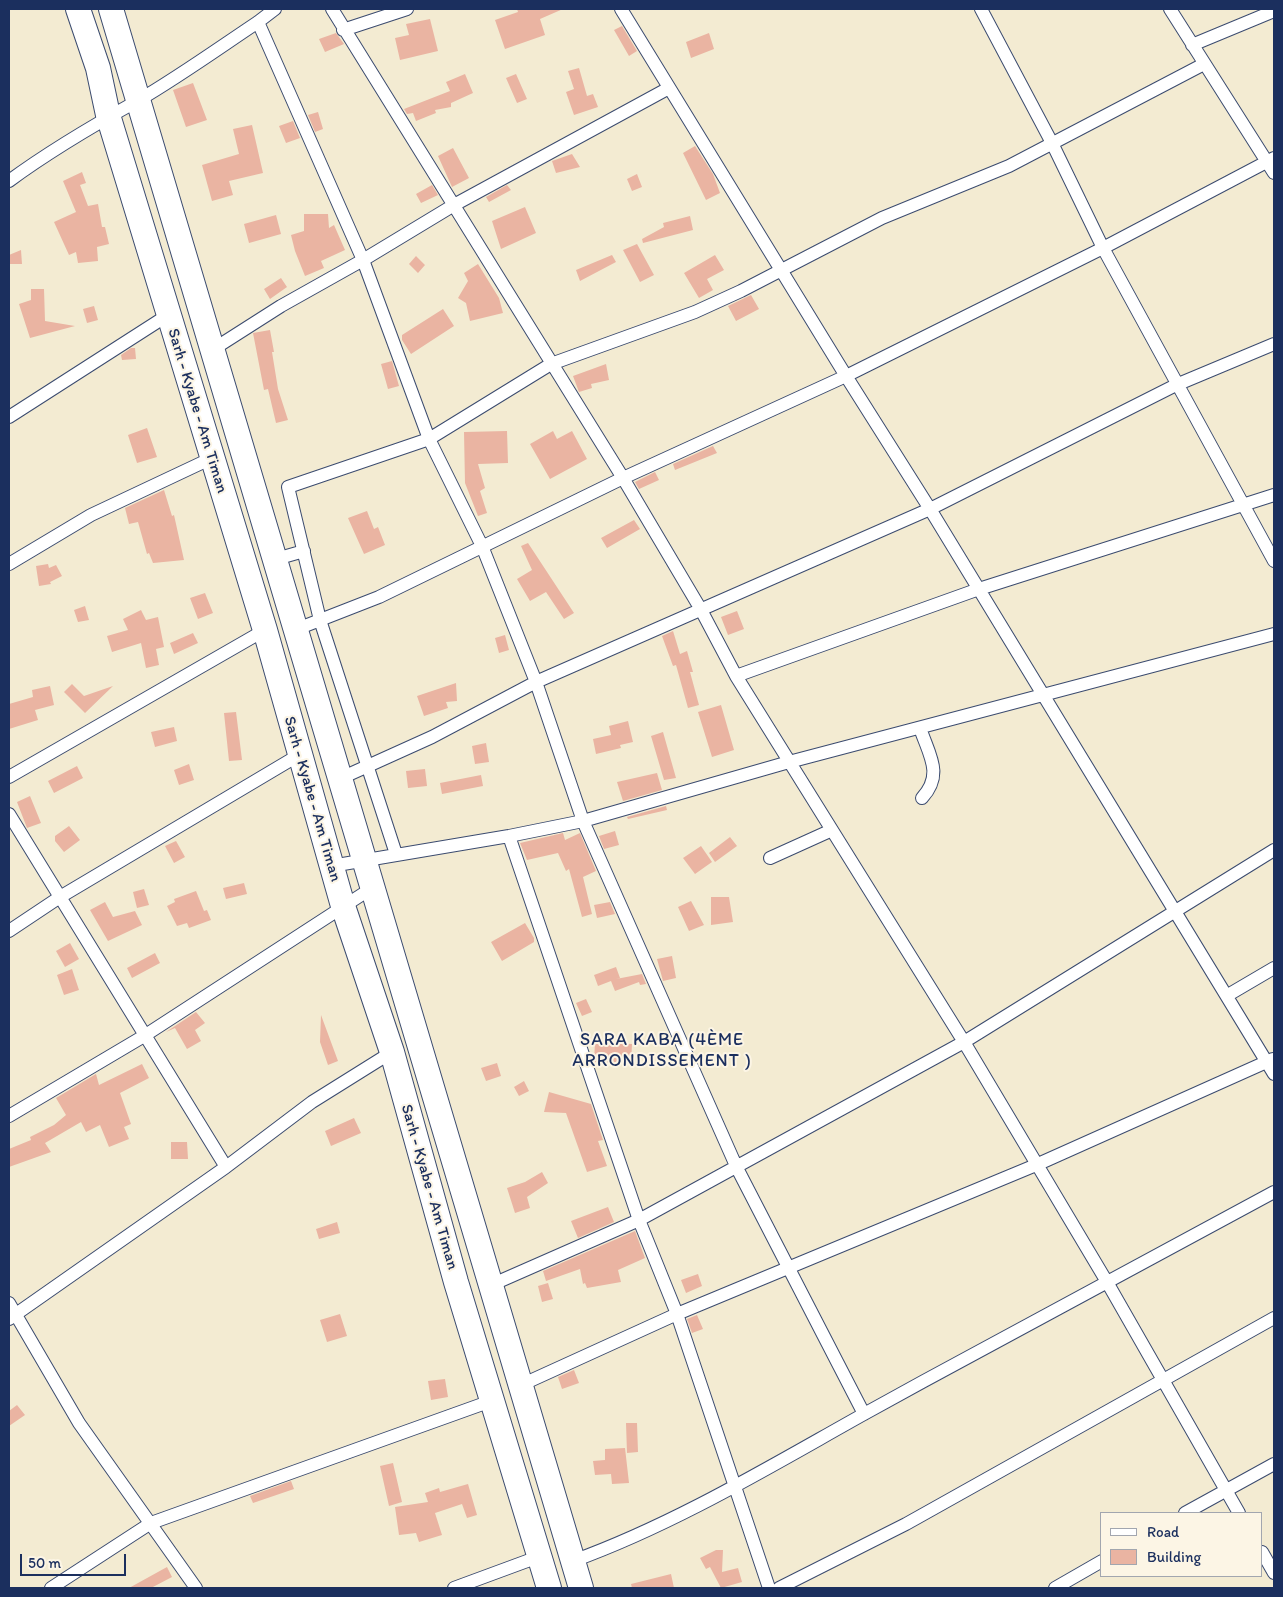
<!DOCTYPE html>
<meta charset="utf-8">
<style>
body{margin:0}
#map{position:relative;width:1283px;height:1597px;overflow:hidden;background:#f3ebd2;font-family:Itim,sans-serif}
canvas{display:block}
.frame{position:absolute;inset:0;border:10px solid #1b2f5e;pointer-events:none}
.legend{position:absolute;left:1100px;top:1512px;width:162px;height:65px;box-sizing:border-box;background:#fcf5e5;border:1px solid #a2a6af;margin:0;padding:6px 9px;list-style:none;font-size:15px;color:#1b2f5e}
.legend li{display:flex;align-items:center;gap:10px;height:25px}
.legend b{width:25px;border:1px solid #a2a6af}
.scale{position:absolute;left:20px;top:1554px;width:106px;height:22px;box-sizing:border-box;border:2px solid #1b2f5e;border-top:0;padding-left:6px;font-size:15px;line-height:18px;white-space:nowrap;color:#1b2f5e;-webkit-text-stroke:4px #fcf5e5;paint-order:stroke}
</style>
<div id="map">
<canvas width="1283" height="1597"></canvas>
<div class="frame"></div>
<ul class="legend">
<li><b style="height:6px;background:#fff"></b>Road</li>
<li><b style="height:14px;background:#eab4a2"></b>Building</li>
</ul>
<div class="scale">50 m</div>
</div>
<script>
const context = document.querySelector('canvas').getContext('2d');
context.lineJoin = 'round';
function fillPath(path, color) { context.fillStyle = color; context.fill(path, 'evenodd'); }
function stroke(path, color, width, dash) { context.strokeStyle = color; context.lineWidth = width; context.lineCap = dash ? 'butt' : 'round'; context.setLineDash(dash || []); context.stroke(path); }
function drawText(font, color, halo, rows, align = 'center') {
  context.font = font + ' Itim,sans-serif'; context.lineWidth = 4; context.setLineDash([]); context.textBaseline = 'middle'; context.strokeStyle = halo; context.fillStyle = color; for (const [text, x, y, turn = 0] of rows) {
    context.save(); context.translate(x, y); context.rotate((+turn || 0) * Math.PI / 180); context.textAlign = isNaN(turn) ? turn : align; if (halo) context.strokeText(text, 0, 0); context.fillText(text, 0, 0); context.restore();
  }
}
const building = new Path2D(`
 M517,9H563L540,19L545,35L505,49L495,20L518,12Z
 M430,19L438,51L400,60L395,38L409,35L406,24Z
 M622,26L637,51L629,56L614,30Z
 M336,33L344,44L325,52L319,39Z
 M709,33L714,49L691,58L686,42Z
 M579,68L587,96L593,94L598,107L574,115L566,92L574,89L568,71Z
 M465,74L473,93L451,103V107L435,110L436,113L416,121L413,113L407,114L404,109L450,91L446,82Z
 M516,74L527,99L517,103L506,78Z
 M193,83L207,120L186,127L173,90Z
 M318,112L323,129L315,132L308,115Z
 M293,121L300,138L286,143L279,126Z
 M252,125L263,173L229,181L233,195L212,201L202,165L239,154L233,129Z
 M695,146L713,174L720,193L706,200L683,153Z
 M453,148L469,178L452,187L438,156Z
 M572,154L580,167L556,173L552,161Z
 M82,172L86,183L80,185L88,206L98,204L102,227H105L109,244L97,247L98,261L78,263L76,252L69,255L54,222L76,212L63,181Z
 M637,174L642,187L632,191L627,179Z
 M432,185L438,195L421,203L416,194Z
 M507,185L511,190L489,202L486,197Z
 M525,207L536,233L501,249L492,221Z
 M304,214H328L329,228L334,225L345,250L321,261L324,268L305,276L295,251L291,235L304,231Z
 M276,215L281,234L249,243L244,224Z
 M690,216L693,230L643,243L642,239L664,227L663,223Z
 M637,244L654,275L640,282L623,250Z
 M21,250L22,264H9V255Z
 M612,255L616,262L580,281L576,270Z
 M715,255L724,270L707,279L713,290L699,298L684,273Z
 M416,256L425,265L418,273L409,264Z
 M478,264L499,298L503,313L470,321L466,303L458,298L468,281L464,273Z
 M281,278L287,287L270,299L264,289Z
 M31,289H44L45,321L75,326L30,338L19,304L31,300Z
 M751,295L759,309L736,321L728,306Z
 M94,306L98,320L87,323L83,309Z
 M443,309L454,326L411,354L402,340V335Z
 M270,330L274,352H272L278,389L288,420L276,423L268,389L264,390L253,333Z
 M131,348H135L136,359L122,360L121,355Z
 M392,361L399,386L388,389L381,364Z
 M606,364L609,380L591,384L592,388L579,392L573,376Z
 M147,428L157,457L137,463L128,435Z
 M507,431L508,463L478,464L485,488L480,491L487,513L478,516L465,483L464,432Z
 M553,431L557,439L572,431L587,459L550,479L530,444Z
 M713,446L717,453L675,470L673,464Z
 M655,472L659,480L639,489L635,482Z
 M164,490L172,516L174,515L184,560L153,563L149,553L147,554L138,522L129,524L125,508Z
 M367,511L374,529L378,527L385,545L364,554L348,518Z
 M634,520L640,529L607,548L601,538Z
 M528,543L574,613L564,619L546,592L530,601L517,579L532,570L521,546Z
 M48,564L49,568L56,565L62,576L50,582L51,584L39,586L36,566Z
 M205,593L213,613L198,619L190,598Z
 M85,606L89,620L78,622L74,610Z
 M141,610L146,620L158,617L164,647L156,649L159,665L146,668L141,643L112,652L107,636L128,630L123,619Z
 M737,611L744,629L728,635L721,617Z
 M673,631L680,654L687,651L693,672H690L699,705L688,708L676,665L673,666L662,636Z
 M193,633L198,643L174,654L170,643Z
 M505,635L509,650L499,653L495,638Z
 M456,683L457,701L446,702L448,708L424,716L417,696Z
 M72,684L84,696L113,686L85,713L64,692Z
 M50,686L54,705L35,710L38,720L9,729V704L33,697L32,690Z
 M721,705L734,750L712,757L698,712Z
 M236,712L242,760L229,761L224,713Z
 M628,721L633,742L620,745L621,748L596,754L593,739L611,735L609,726Z
 M174,727L177,741L155,747L151,732Z
 M663,732L676,778L664,780L651,736Z
 M486,743L489,762L475,764L472,746Z
 M189,764L194,780L179,785L174,770Z
 M77,766L83,778L54,793L48,781Z
 M425,769L427,786L408,788L406,771Z
 M657,773L662,790L623,801L617,782Z
 M481,775L483,786L442,794L440,783Z
 M30,796L41,823L27,828L17,802Z
 M666,806L667,810L628,819L627,817Z
 M69,826L80,840L64,852L55,841V836Z
 M615,831L619,845L604,849L599,836Z
 M563,833L565,840L580,833L596,871L583,877L592,914L582,917L569,869L566,871L558,853L527,860L520,843Z
 M730,837L737,846L715,862L709,853Z
 M176,841L185,857L174,863L165,846Z
 M701,846L712,862L695,874L683,858Z
 M244,883L247,894L226,899L223,888Z
 M144,889L149,905L137,908L133,892Z
 M196,891L204,911L207,910L211,920L189,928L187,923L177,926L167,906L175,902L174,899Z
 M711,897H729L733,922L711,925Z
 M691,901L704,925L689,931L678,907Z
 M105,902L113,917L135,911L142,925L108,941L90,910Z
 M610,902L615,914L597,918L594,905Z
 M525,923L534,938V942L502,961L491,942Z
 M70,943L79,959L65,967L56,951Z
 M155,953L160,963L132,978L127,968Z
 M672,956L676,978L663,981L657,959Z
 M616,967L620,978L616,979L642,974L646,984L640,985L639,982L615,991L611,981L598,986L594,975Z
 M72,969L79,990L64,995L57,975Z
 M586,999L592,1012L582,1016L576,1003Z
 M196,1012L205,1023L195,1030L201,1041L187,1049L175,1028L166,1032Z
 M321,1015L338,1061L328,1065L320,1042Z
 M595,1042L632,1044L631,1064L594,1062Z
 M497,1063L501,1076L486,1081L481,1068Z
 M142,1064L149,1078L120,1093L131,1124L124,1127L129,1139L109,1147L100,1125L86,1132L81,1122L45,1143L51,1152L9,1167V1149L31,1140L30,1137L54,1125L66,1115L56,1098L96,1074L99,1085Z
 M524,1081L529,1091L519,1096L514,1087Z
 M549,1092L591,1104L603,1140L598,1141L607,1166L587,1172L566,1113L544,1112Z
 M354,1118L361,1133L331,1146L325,1131Z
 M171,1142H187L188,1159H171Z
 M542,1172L548,1183L527,1197L530,1208L515,1213L507,1188L525,1182Z
 M608,1207L614,1222L578,1238L571,1221Z
 M337,1222L340,1233L319,1239L316,1229Z
 M635,1231L645,1258L618,1270L621,1282L587,1288L585,1283L583,1284L580,1269L546,1281L543,1271Z
 M698,1274L702,1286L686,1293L681,1280Z
 M548,1283L553,1299L542,1302L538,1286Z
 M340,1314L347,1336L327,1342L320,1320Z
 M697,1315L703,1329L692,1333L687,1319Z
 M574,1370L579,1383L562,1389L558,1377Z
 M445,1379L448,1397L431,1400L428,1381Z
 M17,1405L25,1415L9,1426V1411Z
 M626,1423H637L638,1452L627,1453Z
 M625,1448L629,1483L612,1484L611,1474L595,1475L593,1461L605,1460V1449Z
 M393,1463L402,1502L389,1506L380,1466Z
 M291,1481L294,1489L253,1503L250,1496Z
 M468,1484L477,1515L467,1518L462,1504L435,1513L442,1535L419,1542L416,1533L399,1535L395,1507L428,1502L425,1493L439,1488L440,1492Z
 M716,1550H723L722,1572L738,1568L742,1582L721,1588L710,1567L706,1569L700,1558Z
 M167,1567L172,1577L151,1588H129Z
 M671,1574L674,1588H632L631,1584Z`);
const street = new Path2D(`
 M332,9L623,478L700,608L736,676L964,1042L1107,1282L1239,1513
 M621,9L846,376L930,509L1274,1074
 M981,9L1052,143L1103,248L1274,561
 M1170,9L1274,173
 M258,22L363,260L429,439L482,546L536,682L583,821L737,1168L864,1414
 M343,30L407,9
 M1192,45L1274,11
 M9,181C51,150 94,125 139,100C180,76 219,48 258,22L275,9
 M212,350L281,306L363,260L454,205L669,88
 M9,417L168,315
 M276,559L304,551
 M9,564L91,515L212,458
 M297,629L379,597L623,478L846,376L1103,248L1274,158
 M736,676L979,589L1274,495
 M920,728C929,755 944,774 922,798
 M9,777L265,630
 M339,779L432,737L536,682L930,509L1176,385L1274,344
 M9,814L226,1167
 M509,836L639,1220L677,1314L769,1588
 M396,854L320,620L288,487L429,439L551,364L695,312L741,291L882,218L1009,166L1204,64
 M770,858L832,830
 M331,866L509,836L583,821L789,762L1274,634
 M9,931L60,897L299,755
 M1228,995L1274,968
 M9,1116L144,1036L372,888
 M491,1285L639,1220L964,1042L1274,850
 M9,1303L79,1423L196,1588
 M9,1319L226,1167L312,1102L392,1052
 M521,1385L677,1314L1036,1165L1273,1059
 M1185,1513L1274,1464
 M1262,1552L1274,1573
 M573,1561C675,1524 769,1467 864,1414C1000,1339 1137,1266 1274,1192
 M51,1588L151,1523L491,1401
 M454,1588L538,1557
 M779,1588L906,1524L1274,1318
 M1055,1588L1102,1561`);
const highway = new Path2D(`
 M78,9L98,68L108,115L265,630L343,906L392,1052L456,1282L549,1588
 M111,9L581,1588`);
const streetNames = [
 ["Sarh - Kyabe - Am Timan",197,411,73],
 ["Sarh - Kyabe - Am Timan",312,799,74],
 ["Sarh - Kyabe - Am Timan",429,1187,74]
];
const neighbourhoodNames = [
 ["SARA KABA (4ÈME",662,1040],
 ["ARRONDISSEMENT )",662,1061]
];
fillPath(building, '#eab4a2');
stroke(street, '#3b4b6f', 14);
stroke(highway, '#3b4b6f', 26);
stroke(street, '#fff', 12);
stroke(highway, '#fff', 24);
drawText('16px', '#1b2f5e', '#fcf5e5', streetNames);
context.letterSpacing = '1px';
drawText('18px', '#1b2f5e', '#fcf5e5', neighbourhoodNames);
context.letterSpacing = '0px';
</script>
